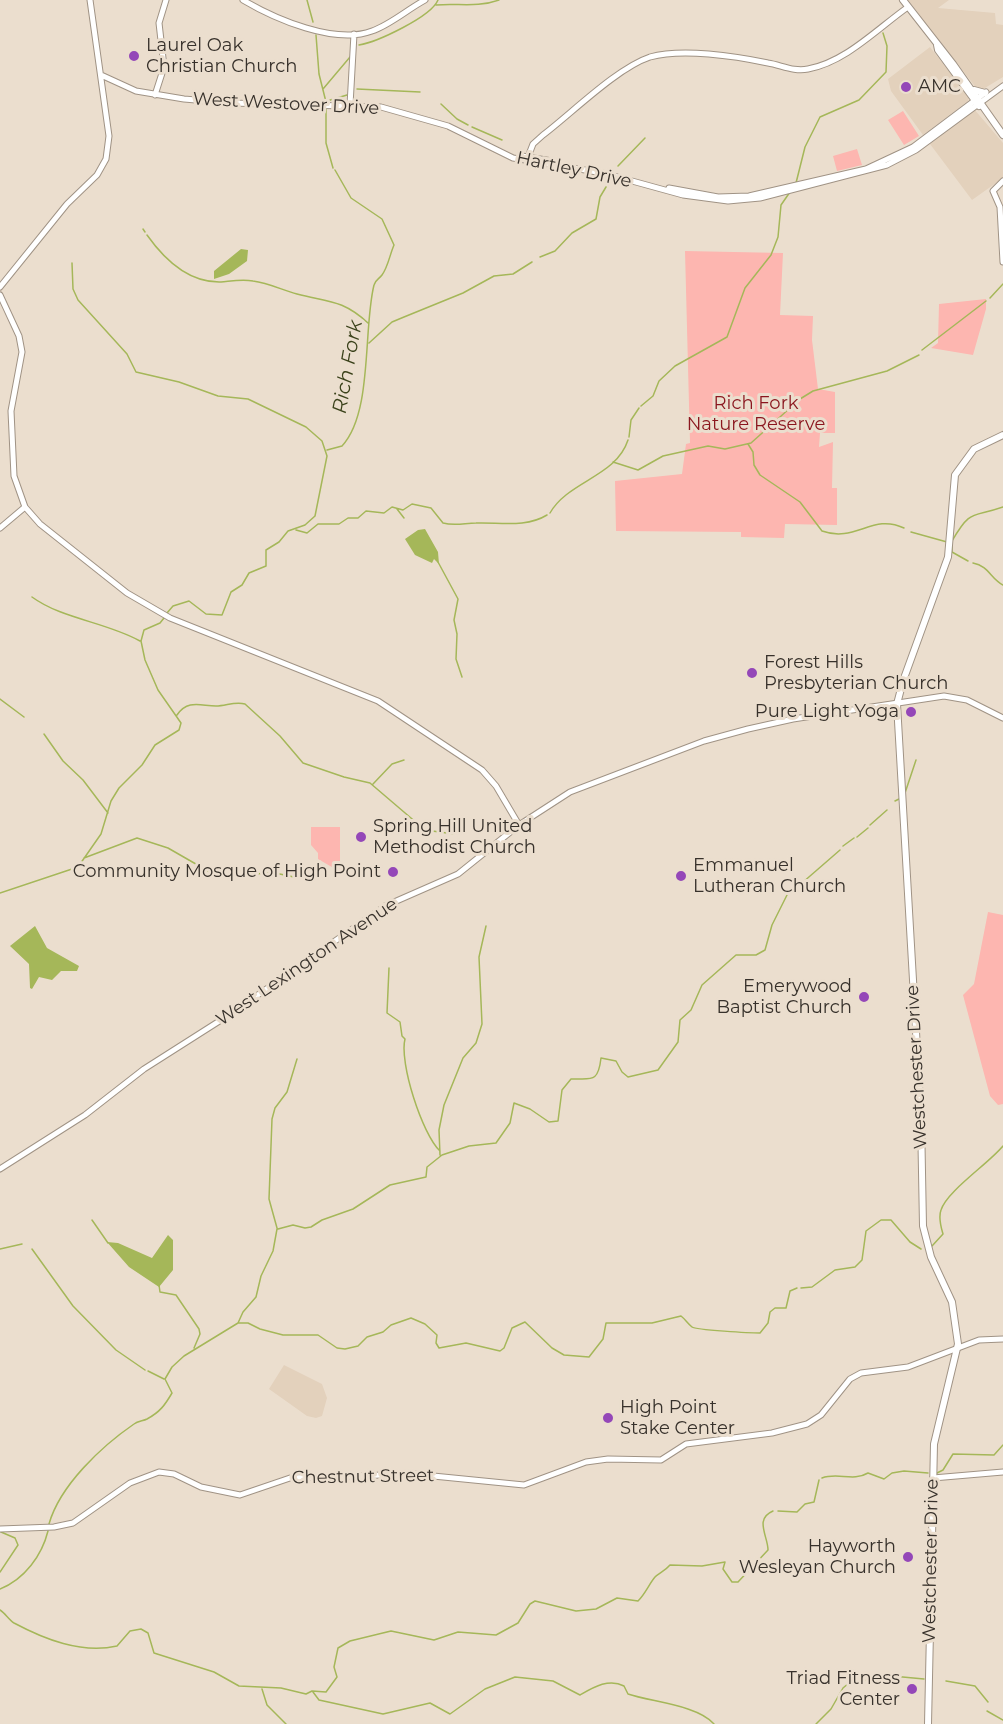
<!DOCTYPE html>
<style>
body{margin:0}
canvas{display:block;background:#ebdece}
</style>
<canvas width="1003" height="1724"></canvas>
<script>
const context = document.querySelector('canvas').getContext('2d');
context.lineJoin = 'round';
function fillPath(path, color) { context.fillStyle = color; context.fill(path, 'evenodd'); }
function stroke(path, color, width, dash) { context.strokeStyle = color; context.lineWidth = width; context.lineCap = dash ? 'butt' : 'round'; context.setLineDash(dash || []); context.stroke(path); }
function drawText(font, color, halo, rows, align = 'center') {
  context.font = font + ' Montserrat,sans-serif'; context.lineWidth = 6; context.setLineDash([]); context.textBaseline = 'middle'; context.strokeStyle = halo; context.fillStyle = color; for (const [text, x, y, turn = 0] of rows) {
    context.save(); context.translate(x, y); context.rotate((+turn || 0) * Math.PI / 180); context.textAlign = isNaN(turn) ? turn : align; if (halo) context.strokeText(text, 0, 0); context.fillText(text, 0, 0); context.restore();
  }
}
const built = new Path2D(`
 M908,0H949L938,8L995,13L996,24L1003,25V77L980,91L977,89Z
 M930,47L969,97L968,101L923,135L891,91L888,79Z
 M974,109L1003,143V178L972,200L930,144Z
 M284,1365L322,1384L327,1398L322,1416L316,1418L307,1416L269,1389Z`);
const green = new Path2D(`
 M903,111L919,136L904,145L888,120Z
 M857,149L862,165L837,171L833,156Z
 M685,251L783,253L780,315L813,316L812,340L818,389L835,392V433H820L819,447L833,442L832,488H837V525L785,524L784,538L741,537V532L616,531L615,481L682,474L686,444L690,443Z
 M986,299V309L973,355L931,348L938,343L939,304Z
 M311,827H340V868L337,870L318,859V853L311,845Z
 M988,912L1003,915V1104L998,1105L990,1096L963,995L974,984Z`);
const water = new Path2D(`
 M241,249L248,250L247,261L229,274L214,279V271Z
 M425,529L438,552L439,564L434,559L432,563L415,555L405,539L418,530Z
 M35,926L47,948L79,966L77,971H61L52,980L39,977L32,989L30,988L29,964L10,946Z
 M168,1235L173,1240V1270L159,1287L129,1267L107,1242L118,1243L152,1258Z`);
const stream = new Path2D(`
 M307,0L313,22
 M436,5C458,3 477,8 499,0
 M316,35L319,74L326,102
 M359,45C377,42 431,17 438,0
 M323,89L350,57
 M357,89L420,92
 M327,101L347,95
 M441,104L457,119L468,125
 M326,109V143L333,168
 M472,127L502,140
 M618,166L645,138
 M796,183L805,147L820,117L859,100L886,72L887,46L883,33
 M143,229L145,232
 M147,235C164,259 188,283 221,282C232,281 242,279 253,281C269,283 282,290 297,294C327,302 342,299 368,323
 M540,257L555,251L572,233L596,219L600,197L606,187
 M72,263L73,289L78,300L127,354L136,372L179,382L218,396L248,399L306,427L322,441L327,456L315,516L305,525L288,531L279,542L266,550V566L249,573L242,585L231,592L222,615L206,614L189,601L173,606L167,613
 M990,298L1003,284
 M369,343L392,322L404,317L463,293L494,276L513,274L532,262
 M922,350L986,301
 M641,406L653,396L659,381L675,366L727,337L745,288L771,255L778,237L781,205L790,192
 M629,437L631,420L639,408
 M748,444L753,452L754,465L760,475L800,502L822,531C856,543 872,513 904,528
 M327,450L342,446C373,413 363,328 374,285C375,280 379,279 382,275C388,267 390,254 394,245L382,219L351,198L335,170
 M613,462L638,470L663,456L708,446L725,449L751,443L800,399L813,391L887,371L919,355
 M397,509L404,518
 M550,513C568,481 616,477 628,440
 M296,530L307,533L318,524H339L348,518H358L366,511L384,513L392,507L403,510L412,504L431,508L443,523C455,526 465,523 476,523C499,522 526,528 547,515
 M911,532L947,542
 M952,541C971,508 972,518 1003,507
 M952,545V552L968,561
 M438,562L458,599L454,620L457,634L456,659L462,677
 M973,563C989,566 990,578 1003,585
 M32,597C62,619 106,622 140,641
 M0,699L24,717
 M177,715C188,699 201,706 216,706C226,706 235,701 245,704L280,736L303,763L344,777L370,783L425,830L454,834
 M44,734L63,761L83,780L108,813
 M373,784L392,764L404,760
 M904,796L916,760
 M895,801L899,799
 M870,825L887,810
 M857,837L868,828
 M843,846L854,838
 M84,858L137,838L168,848L208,871L232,868L251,874L275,873L294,877
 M802,883L840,850
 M0,893L78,867L101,834L111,801L119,788L142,765L155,745L179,730L181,723L158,690L145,660L141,641L144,630L160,623L164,618
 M389,968L387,1013L400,1022L402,1036L405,1039C399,1062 422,1134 440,1151
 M440,1155L439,1130L444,1105L463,1058L476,1043L482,1024L479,957L486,926
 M92,1220L108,1243
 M277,1228L269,1199L272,1119L275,1108L287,1092L297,1059
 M278,1229L293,1225L305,1228L311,1227L322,1220L353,1209L390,1185L426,1177L427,1167L442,1155L469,1146L496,1143L510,1123L514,1103L530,1109L549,1122L558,1121L562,1090L571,1079C591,1078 598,1084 601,1058L616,1061L622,1072L628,1077L658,1070L678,1042L680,1020L691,1010L702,985L736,955H756L765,950L772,925L788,893
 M932,1246L943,1234C941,1227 938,1218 941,1210C947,1191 988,1164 1003,1146
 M0,1249L22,1244
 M32,1249L73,1306L116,1350L145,1370
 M159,1285L160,1292L176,1295L199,1329L200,1334L194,1348
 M801,1288L812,1287L835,1270L855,1267L862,1260L866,1231L881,1220H891L910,1242L921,1249
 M238,1323H248L260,1329L283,1335H318L337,1348L345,1349L358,1346L367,1337L383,1332L391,1325L411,1318L425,1324L437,1335L436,1343L439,1348L466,1343L500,1351L504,1348L512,1328L525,1322L552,1348L564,1355L589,1357L603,1339L606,1323H652L681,1316C685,1319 688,1324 692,1327C696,1330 751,1333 760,1333L768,1323L770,1312L775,1308H786L790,1291L797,1288
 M148,1371L164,1379
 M937,1473L943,1470L953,1454L994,1455L1003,1445
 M822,1478C838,1472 853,1482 868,1473L884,1479L892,1473L904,1471L928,1473
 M778,1511L797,1512L805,1504L814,1502L819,1480
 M49,1524C60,1485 102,1446 134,1424C138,1421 143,1421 147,1419C160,1412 165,1405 172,1393L165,1379L172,1367L184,1356L238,1323L243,1312L256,1297L261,1276L273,1251L277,1229
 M0,1572L18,1545L15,1538L1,1532
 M0,1589C25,1579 42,1555 48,1531
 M0,1610C5,1613 9,1620 14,1623C44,1639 81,1654 117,1646L130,1631L141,1629L148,1633L154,1653L214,1672L239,1686L281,1688L306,1694L312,1691L326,1692L337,1677L334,1667L338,1648L350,1641L391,1631L434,1640L458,1632L496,1635L518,1623L530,1604L535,1601L576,1611L596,1609L617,1598L638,1601C646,1593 649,1584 655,1577C659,1573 665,1571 670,1565L702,1566L725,1562L723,1569L732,1582H738L768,1550C768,1536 754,1519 773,1511
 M946,1681L975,1686L988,1702
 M262,1689L267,1705L286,1724
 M313,1692L319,1700L383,1714L430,1703L450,1714L485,1689L515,1677L553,1681L580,1695C594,1687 609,1678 624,1686L628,1694C651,1702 698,1705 714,1724
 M987,1711L1003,1720
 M816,1724L831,1709L843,1688L849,1683L892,1676L924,1679`);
const secondary = new Path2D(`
 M243,0C275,19 335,45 372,31C390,25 408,9 425,0
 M101,75L136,91L184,99L231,103L381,107L448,126L513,158L603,173L683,195L728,201L760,198L887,165L916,150L1003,86
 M155,95L164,67L159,23L166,0
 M350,105L354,34
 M522,156L552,161
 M528,157L533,144L543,135C572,113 617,68 650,57C682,48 735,56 768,63C781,65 794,72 808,69C846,62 878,28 908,7
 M1003,181L993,191L1000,207L1003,262
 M669,188L718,197L749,196L866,169L913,147L986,92
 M0,287L67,204L97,175L106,159L109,136L90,0
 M0,295L19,336L22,352L11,411L14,476L25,507L40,524L127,593L170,618L378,701L482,770L496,786L519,825
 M0,528L25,507
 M0,1169L85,1115L144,1069L232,1013L385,906L458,874L519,825L570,792L704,741L748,729L793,719L944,696L967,700L1003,718
 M933,1478L1003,1472
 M0,1529L54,1527L73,1523L130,1483L159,1472L174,1474L201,1487L240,1495L290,1478L413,1474L524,1485L586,1462L608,1459L661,1460L686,1444L772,1433L807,1424L821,1415L850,1379L861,1373L908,1367L979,1340L1003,1339`);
const primary = new Path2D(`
 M903,0L953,64L1003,135
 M937,45L938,50L979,106
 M974,90L985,93
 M928,1724L934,1444L958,1344L952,1302L931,1257L923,1226L921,1118L897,704L903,681L948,557L955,475L974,449L1003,435`);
const markers = [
 [134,56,6,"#9447b8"],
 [906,87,6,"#9447b8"],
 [752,673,6,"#9447b8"],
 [911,712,6,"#9447b8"],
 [361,837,6,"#9447b8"],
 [393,872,6,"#9447b8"],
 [681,876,6,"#9447b8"],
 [864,997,6,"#9447b8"],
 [608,1418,6,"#9447b8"],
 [908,1557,6,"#9447b8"],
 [912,1689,6,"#9447b8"]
];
const poiNames = [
 ["Laurel Oak",146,46],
 ["Christian Church",146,67],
 ["AMC",918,87],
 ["Forest Hills",764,663],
 ["Presbyterian Church",764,684],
 ["Pure Light Yoga",899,712,"right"],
 ["Spring Hill United",373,827],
 ["Methodist Church",373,848],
 ["Emmanuel",693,866],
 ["Lutheran Church",693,887],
 ["Community Mosque of High Point",381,872,"right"],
 ["Emerywood",852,987,"right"],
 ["Baptist Church",852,1008,"right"],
 ["High Point",620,1408],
 ["Stake Center",620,1429],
 ["Hayworth",896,1547,"right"],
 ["Wesleyan Church",896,1568,"right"],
 ["Triad Fitness",900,1679,"right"],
 ["Center",900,1700,"right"]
];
const streetNames = [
 ["West Westover Drive",286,104,3],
 ["Hartley Drive",574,170,12],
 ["West Lexington Avenue",307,962,-34],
 ["Westchester Drive",917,1067,-93],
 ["Chestnut Street",363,1477,-1],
 ["Westchester Drive",931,1561,-89]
];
const parkNames = [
 ["Rich Fork",756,404],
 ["Nature Reserve",756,425]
];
const waterNames = [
 ["Rich Fork",348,367,-80]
];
fillPath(built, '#e3d1bc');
fillPath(green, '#fdb6b0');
fillPath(water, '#a5b759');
stroke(stream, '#a5b759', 1.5);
stroke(secondary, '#a09385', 7);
stroke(primary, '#a09385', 8);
stroke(secondary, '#fff', 5);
stroke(primary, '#fff', 6);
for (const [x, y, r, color] of markers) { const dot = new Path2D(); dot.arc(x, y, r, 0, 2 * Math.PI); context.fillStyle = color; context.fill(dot); stroke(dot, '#ebdece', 2); }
drawText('18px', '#37312b', '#ebdece', poiNames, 'left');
drawText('18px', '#37312b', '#ebdece', streetNames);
drawText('18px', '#8b161e', '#ebdece', parkNames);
drawText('italic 20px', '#3b421b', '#ebdece', waterNames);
</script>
